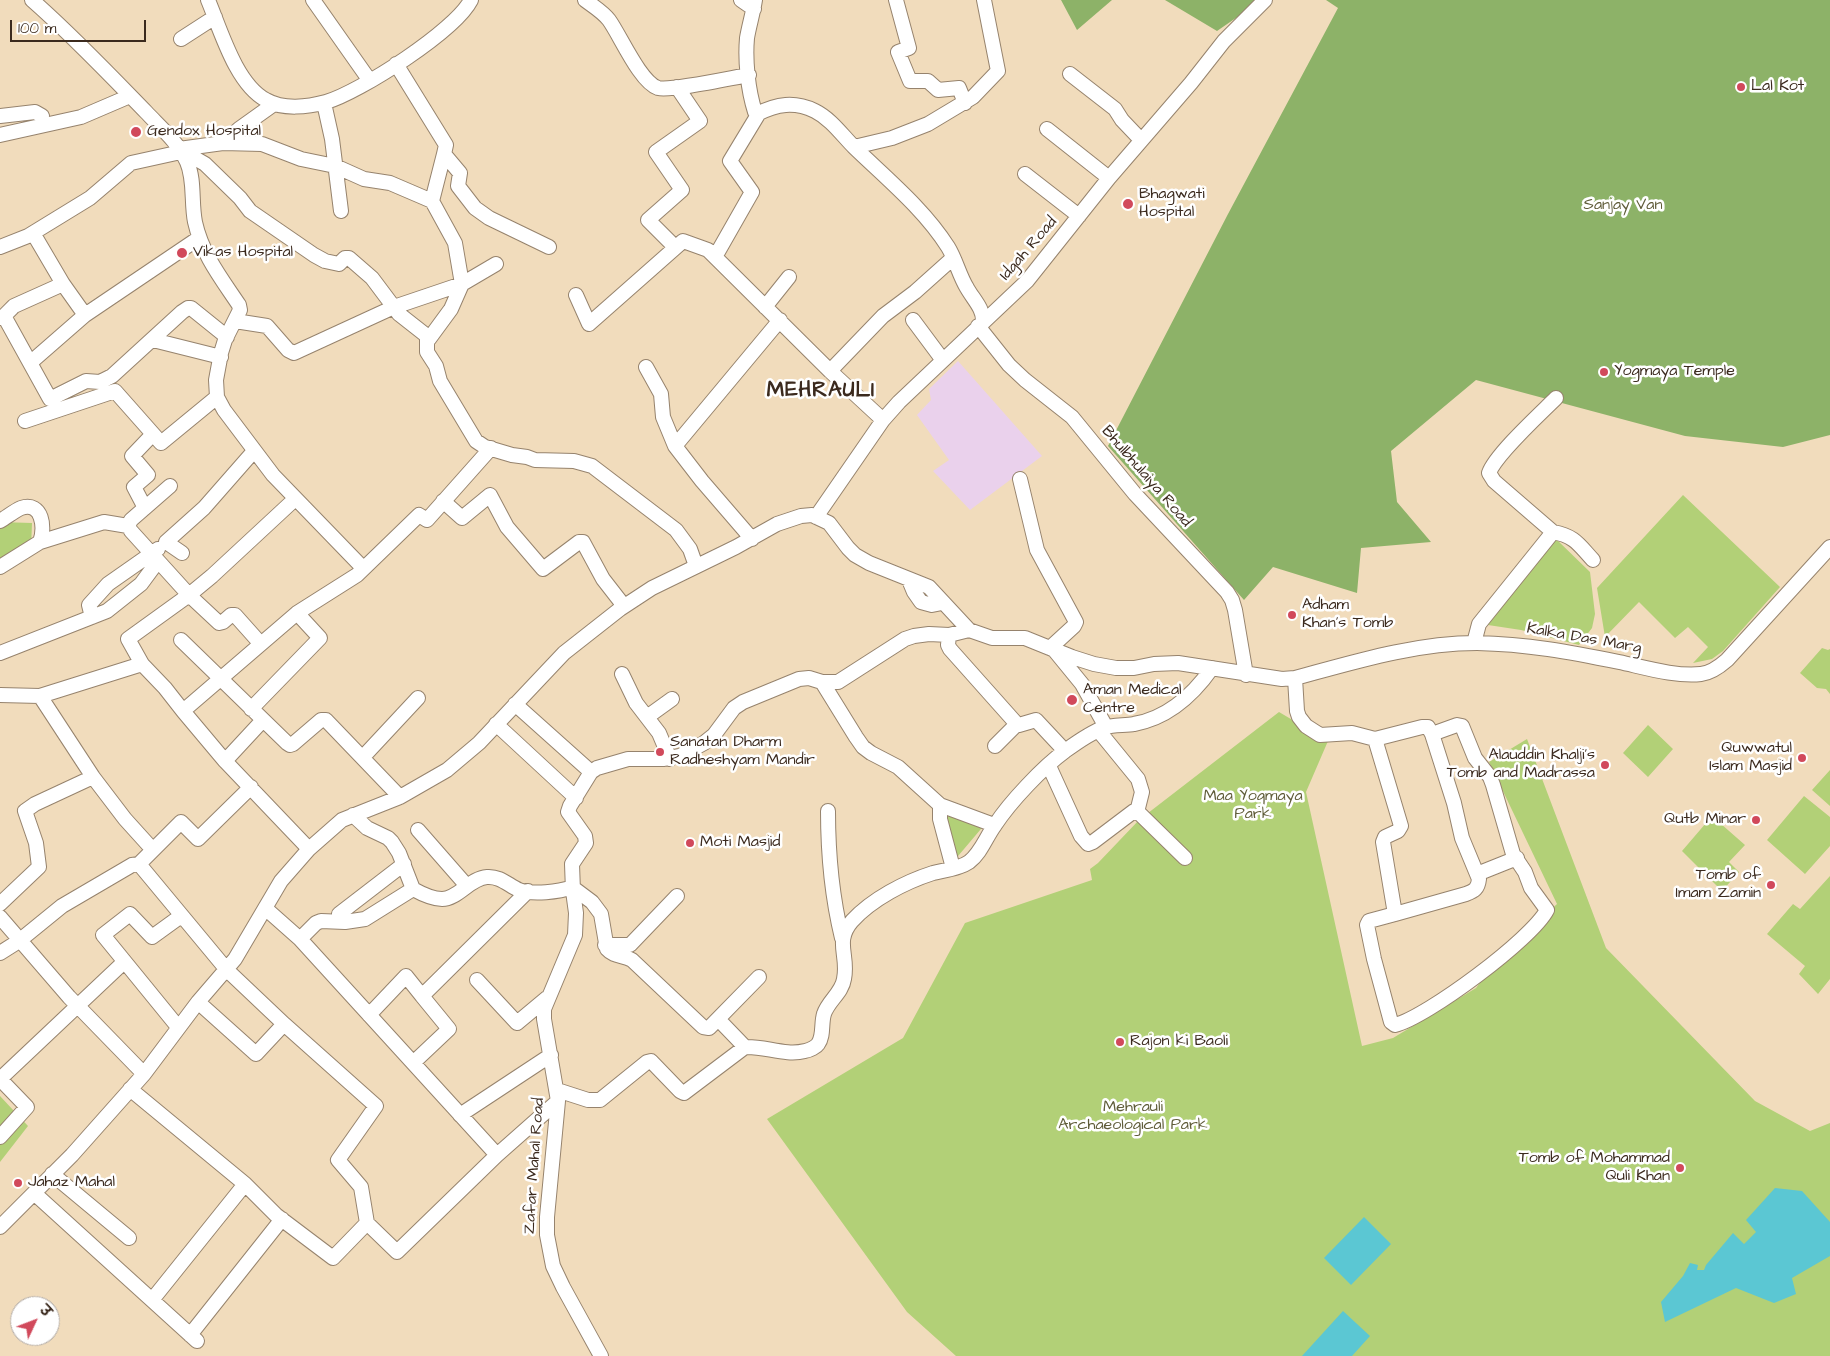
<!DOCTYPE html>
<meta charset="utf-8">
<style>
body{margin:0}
#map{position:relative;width:1830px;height:1356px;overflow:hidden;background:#f1dcbc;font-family:"Architects Daughter","Playpen Sans Deva",sans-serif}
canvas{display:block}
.north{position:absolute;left:10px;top:1296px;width:50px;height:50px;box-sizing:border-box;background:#fff;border:1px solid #b1aaa5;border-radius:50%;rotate:47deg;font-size:14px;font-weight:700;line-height:20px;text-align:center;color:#3b2a1e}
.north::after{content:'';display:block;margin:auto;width:18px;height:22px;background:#d1495b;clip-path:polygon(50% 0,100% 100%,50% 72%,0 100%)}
.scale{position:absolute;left:10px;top:20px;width:136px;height:22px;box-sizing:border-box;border:2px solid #3b2a1e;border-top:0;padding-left:6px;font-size:15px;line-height:18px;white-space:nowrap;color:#3b2a1e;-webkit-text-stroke:4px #fff;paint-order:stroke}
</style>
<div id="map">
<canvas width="1830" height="1356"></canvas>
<div class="north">उ</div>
<div class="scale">100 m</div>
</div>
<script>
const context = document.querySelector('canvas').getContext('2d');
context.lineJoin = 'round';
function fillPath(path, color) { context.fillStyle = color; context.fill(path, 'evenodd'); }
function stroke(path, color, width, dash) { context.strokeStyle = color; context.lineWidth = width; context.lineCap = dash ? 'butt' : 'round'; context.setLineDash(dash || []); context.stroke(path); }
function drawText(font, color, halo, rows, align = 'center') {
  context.font = font + ' "Architects Daughter",sans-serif'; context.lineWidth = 5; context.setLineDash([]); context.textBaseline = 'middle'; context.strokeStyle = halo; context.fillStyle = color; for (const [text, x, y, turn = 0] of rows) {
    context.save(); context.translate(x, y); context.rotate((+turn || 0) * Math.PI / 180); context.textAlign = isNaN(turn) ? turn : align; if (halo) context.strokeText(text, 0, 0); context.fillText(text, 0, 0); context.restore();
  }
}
const built = new Path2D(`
 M958,361L1042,456L970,510L933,471L949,460L917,415L931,400L929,389Z`);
const green = new Path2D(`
 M1683,495L1780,587L1723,651L1712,659L1693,663L1708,647L1688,627L1675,638L1639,602L1605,637L1597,588Z
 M0,522L32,523L31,549L0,574Z
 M1555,538L1590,572L1595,614L1592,628L1579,645L1521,630L1488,625Z
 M1822,648L1828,650L1830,649V694L1826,689L1817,688L1800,673Z
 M1279,712L1328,741L1306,792L1362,1046L1393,1038L1476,988L1501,954L1557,904L1489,762L1527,739L1606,948L1755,1101L1810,1131L1830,1123V1356H956L907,1312L767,1119L903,1038L965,923L1092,880L1090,869L1098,863L1139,820Z
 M1648,725L1673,749L1648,777L1623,753Z
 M1830,770V806L1812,790Z
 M1804,796L1830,817V846L1805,874L1767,840Z
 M941,812L986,823L953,862Z
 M1712,816L1745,845L1729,862L1739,872L1722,891L1682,851Z
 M1830,876V979L1818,994L1799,974L1805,966L1767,934L1793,904L1800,909Z
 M0,1096L28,1126L0,1162Z`);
const forest = new Path2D(`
 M1061,0H1112L1077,30Z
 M1165,0H1262L1217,31Z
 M1326,0H1830V435L1783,447L1685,436L1476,380L1391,451L1397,502L1431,542L1361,548L1357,593L1273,567L1244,600L1108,446L1228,214L1338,8Z`);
const water = new Path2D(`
 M1775,1188L1802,1191L1830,1222V1256L1792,1278L1796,1294L1774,1303L1736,1288L1665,1322L1661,1302L1683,1276L1690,1263L1698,1265L1697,1270H1704L1706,1265L1733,1233L1744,1244L1756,1232L1746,1220Z
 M1364,1217L1391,1244L1351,1285L1324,1258Z
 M1343,1311L1370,1336L1352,1356H1302Z`);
const minor = new Path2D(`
 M32,0C72,35 109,74 146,112C160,127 178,142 187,162C195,180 191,202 195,222C202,254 221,278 239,305L240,310L225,340L221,353L216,380L217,397L224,410L273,475L363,568
 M208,0C221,31 236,84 266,100C283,110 308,107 326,102C360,92 455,31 471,0
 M313,0L370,81
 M585,0C593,6 603,12 609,20C620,35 640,82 658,88C672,91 731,78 749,75
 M741,0L754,9
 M755,0C753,13 749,26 747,38C745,61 748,90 755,112L757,114C777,104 794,101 815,111C831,119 842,135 854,147C886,178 924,209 948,247C956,260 959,275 967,288C973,299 984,309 983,322
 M896,0L909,48L898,52L910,81H928L938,90L959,88L965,103
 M181,39L215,17
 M396,64L446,145L444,154L460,173L458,186L475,208L489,218L549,247
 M1070,74L1115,109L1122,120L1141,140
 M324,103L332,139L341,211
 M0,116L35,112L42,116
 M1047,129L1109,178
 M0,135L81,117L130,96
 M223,143L239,129L274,104
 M854,147L892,138L928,124L973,97L998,71L984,0
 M179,149L205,164L240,198L250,211L314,255L325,261L339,264L345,258H349L372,278L399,314L427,336V352L436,366L440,381L476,441L485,447L512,455L527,457L535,460L574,461L592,466L676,530L690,549L696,566
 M179,149L223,143L262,144L301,159L335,166L364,179L390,183L432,201L444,154
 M1025,174L1079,216
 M33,233L63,284L85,315
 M0,247L28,236L90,198L131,163L181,152
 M675,247L648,220L682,190L656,152L700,121L677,87
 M715,257L752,192L730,161L759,113
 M576,295L589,324L683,241L708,250L830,371L883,420
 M765,307L789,277
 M4,316L50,399L86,381L100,382L112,376L182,312L188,308H191L227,337
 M0,318L4,316L14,306L63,284
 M913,320L942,359
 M235,321L267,326L288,350L294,353L394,307L462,284L496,264
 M978,326L1009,365L1025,380L1072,417L1135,494L1227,592L1232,600L1235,610L1246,675
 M429,339L451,309L462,284L455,243L432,201
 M153,340L221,357
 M30,363L85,315L199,238
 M646,367L661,394L663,417L675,446L702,481L752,539
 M830,371L883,316L915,292L953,258
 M25,421L115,391L161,443L217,397
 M675,446L780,320
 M1020,479L1037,550L1076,622L1074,626L1050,648
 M443,501L462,518L490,495L507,527L543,569L579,542H583L603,579L624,606
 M145,508L134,487L148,475L132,456L153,434
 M816,517L883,420L899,402L1027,281L1109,178L1191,83L1224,41L1265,0
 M0,521C7,517 14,511 21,508C43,501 45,528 40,542L0,567
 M1553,532C1575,536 1579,545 1593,560
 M40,542L104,522L128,526
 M182,553L166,542L204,508L254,451
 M909,580L914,592L921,602L932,605L942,603
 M92,617L89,605L108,584L158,549
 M949,635L948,645L950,649L1015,722L1019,725L1036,720L1065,751
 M181,640L287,743L290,745L293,744L321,720H326L400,797
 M260,643L235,615H231L223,622L219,623L189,595L212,576L295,499
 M1474,643L1479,624L1553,532L1494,481L1489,473C1495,455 1540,414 1556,398
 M1055,651L1082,684L1106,727
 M0,653L107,611L141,584L158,561
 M142,664L128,639L189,595L131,531L128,526L131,520L170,486
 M622,674L636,703L659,733L670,759
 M1295,678L1297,711L1299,717L1306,726L1320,735L1352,733L1375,739L1422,727H1428L1432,734L1454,803L1462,838L1479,879C1478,889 1474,891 1466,894L1395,914
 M822,682L856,737L863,747L871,753L898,767L940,805L994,825
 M0,695L40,696L93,777L125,819L153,850L139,864
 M40,696L142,664L165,688L183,711
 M515,704L591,772
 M251,709L320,638L297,613
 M647,717L672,699
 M496,724L576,798
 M1098,730L1138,779L1142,792L1137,812
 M1375,739L1401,826L1398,831L1385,837L1383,842L1395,914L1369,921L1367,925L1374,959L1391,1022L1395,1025C1427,1017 1532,939 1547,910L1531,888L1525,872L1513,854L1493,785L1490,777L1475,758L1462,726L1457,725L1432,734
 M995,746L1017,724
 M363,757L418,698
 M225,761L263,720
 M1049,766L1081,836L1088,844L1093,842L1134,811L1140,814L1185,858
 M940,805V819L953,868
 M828,811C828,854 832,897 842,938
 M353,815L367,828L388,838L392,842L399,853L413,889C422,894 432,899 442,899C458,899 470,878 487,877C500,876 508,885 519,890C533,895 559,892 572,887L592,902L601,914L607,949C614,957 623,955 632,960L703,1027L709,1028L712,1025L759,977
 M418,830L467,886
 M309,849L225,761L183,711L297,613L357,575L419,515L427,520L491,448
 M153,850L181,822L198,839L251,787
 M1477,874L1517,858
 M0,904L39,867L36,843L25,811L35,804L93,777
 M265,908L300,939L497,1155
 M339,914L404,864
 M0,917L69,997L144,1074
 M300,939L316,923L321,921L345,922L365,919L413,889
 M605,945H630L677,896
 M0,953L19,941L62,906L132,865L139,864L227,970L284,1024
 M477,980L517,1023L547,998
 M369,1015L406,976L422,996
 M718,1019L745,1047
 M178,1027L103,935L130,914L152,937L181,916
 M413,1063L449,1029L422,996L528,891
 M0,1079L124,962
 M0,1079L27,1107L0,1137
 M130,1089L245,1184L276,1215L333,1258L367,1223L361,1187L338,1160L376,1106L284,1024L256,1054L198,1002
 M557,1090L588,1100H600L647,1062L651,1061L680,1091L684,1093L745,1047C765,1046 785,1056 805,1051C810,1050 816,1047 818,1044C824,1036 821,1023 824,1014C828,1001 842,993 844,979C849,955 834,942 852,921C872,899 905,882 933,873C945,870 959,869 969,862C981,853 986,837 995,825C1010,802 1043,767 1065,751C1076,743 1091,732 1104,728C1113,724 1125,726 1134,724C1168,718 1193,695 1212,668
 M460,1115L551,1055
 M52,1174L129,1238
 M34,1193L197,1341
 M367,1223L397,1252L497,1155L558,1101
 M0,1227L72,1155L144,1074L198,1002L235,959L281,881L309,849L342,820L400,797L447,770L479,743L564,653L620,609L652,588L736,547L777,524L801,516L812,515L829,523L848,548L855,555L869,563L929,587L969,630
 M152,1300L245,1184
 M190,1335L282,1219
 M601,1356L563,1287L553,1266L547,1235V1217L558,1101L544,1019V1009L575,935L576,913L573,891L572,864L586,843L585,836L568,812L570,806L591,772L597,768L628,759H663L680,756L704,743L714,735L734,708L743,702L799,679L809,678L822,682H838L905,639L914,636L929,634L949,635L969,630L992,638H1025L1072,657L1094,664L1116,668H1134L1154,664L1178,663L1282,679L1295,678C1354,662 1415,643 1477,643C1527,644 1570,652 1619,662C1643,667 1676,677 1701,674C1711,673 1719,667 1727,660L1830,547`);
const markers = [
 [1741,87,5,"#d1495b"],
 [136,132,6,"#d1495b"],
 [1128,204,6,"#d1495b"],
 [182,253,6,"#d1495b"],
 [1604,372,5,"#d1495b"],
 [1292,615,5,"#d1495b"],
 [1072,700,6,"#d1495b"],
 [660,752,5,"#d1495b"],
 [1802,758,5,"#d1495b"],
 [1605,765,5,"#d1495b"],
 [1756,820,5,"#d1495b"],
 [690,843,5,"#d1495b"],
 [1771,885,5,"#d1495b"],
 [1120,1042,5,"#d1495b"],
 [1680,1168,5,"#d1495b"],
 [18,1183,5,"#d1495b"]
];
const poiNames = [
 ["Lal Kot",1751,87],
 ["Gendox Hospital",147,132],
 ["Bhagwati",1139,195],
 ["Hospital",1139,213],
 ["Vikas Hospital",193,253],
 ["Yogmaya Temple",1614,372],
 ["Adham",1302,606],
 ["Khan's Tomb",1302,624],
 ["Aman Medical",1083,691],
 ["Centre",1083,709],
 ["Sanatan Dharm",670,743],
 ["Radheshyam Mandir",670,761],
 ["Quwwatul",1792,749,"right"],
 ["Islam Masjid",1792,767,"right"],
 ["Alauddin Khalji's",1595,756,"right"],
 ["Tomb and Madrassa",1595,774,"right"],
 ["Qutb Minar",1746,820,"right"],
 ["Moti Masjid",700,843],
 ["Tomb of",1761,876,"right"],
 ["Imam Zamin",1761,894,"right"],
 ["Rajon ki Baoli",1130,1042],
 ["Tomb of Mohammad",1670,1159,"right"],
 ["Quli Khan",1670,1177,"right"],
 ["Jahaz Mahal",28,1183]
];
const parkNames = [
 ["Sanjay Van",1623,206],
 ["Maa Yogmaya",1253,797],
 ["Park",1253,815],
 ["Mehrauli",1133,1108],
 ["Archaeological Park",1133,1126]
];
const streetNames = [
 ["Idgah Road",1029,249,-49],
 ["Bhulbhulaiya Road",1146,477,49],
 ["Kalka Das Marg",1584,639,10],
 ["Zafar Mahal Road",535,1166,-86]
];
const districtNames = [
 ["MEHRAULI",821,392]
];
fillPath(built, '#ead1ec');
fillPath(green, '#b2d077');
fillPath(forest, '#8db268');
fillPath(water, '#5bc7d3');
stroke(minor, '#96836d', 16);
stroke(minor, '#fff', 14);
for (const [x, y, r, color] of markers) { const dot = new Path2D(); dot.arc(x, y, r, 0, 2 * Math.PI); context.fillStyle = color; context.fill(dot); stroke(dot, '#fff', 2); }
drawText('16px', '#3b2a1e', '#fff', poiNames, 'left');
drawText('16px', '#5f5c39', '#fff', parkNames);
drawText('16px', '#3b2a1e', '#fff', streetNames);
context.letterSpacing = '1px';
drawText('bold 21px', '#3b2a1e', '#fff', districtNames);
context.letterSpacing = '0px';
</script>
